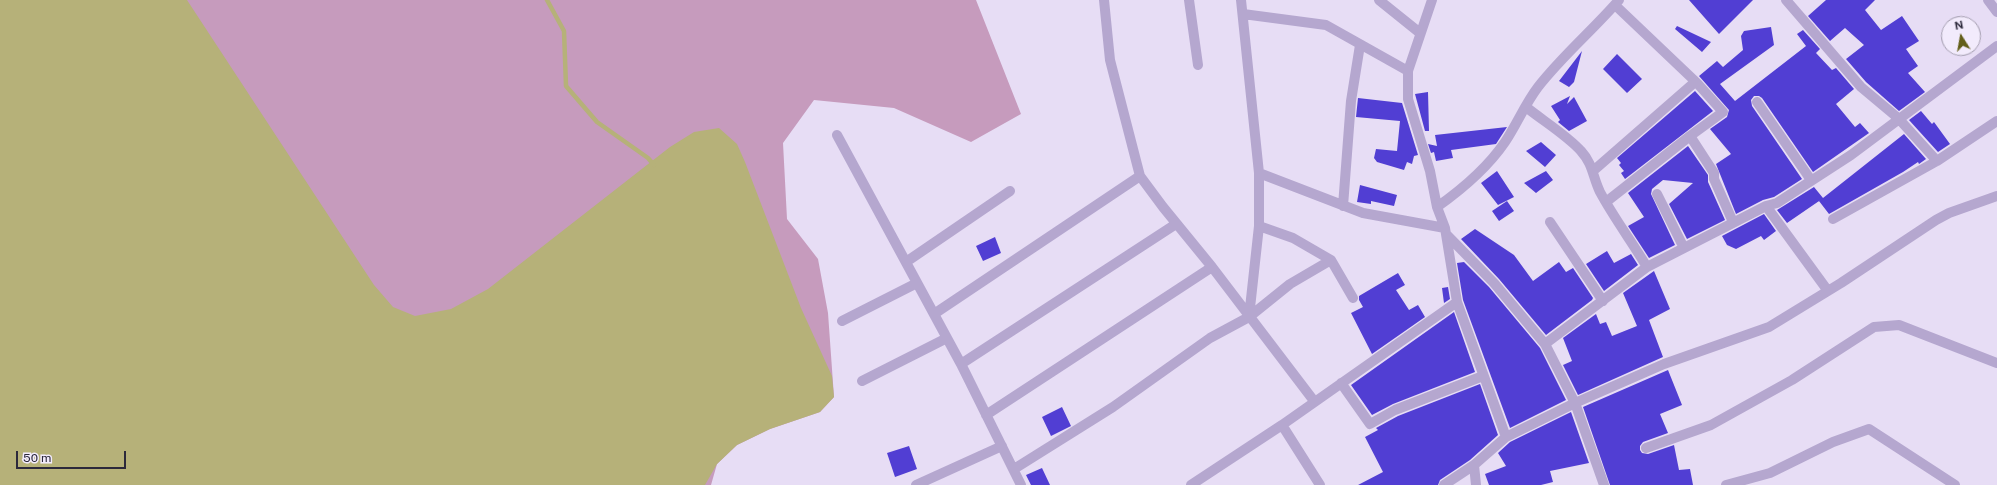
<!DOCTYPE html>
<style>
body{margin:0}
#map{position:relative;width:1997px;height:485px;overflow:hidden;background:#e7ddf5;font-family:"Public Sans",sans-serif}
canvas{display:block}
.north{position:absolute;left:1941px;top:16px;width:40px;height:40px;box-sizing:border-box;background:#f2ebfc;border:1px solid #a39daf;border-radius:50%;rotate:349deg;font-size:11px;font-weight:700;line-height:16px;text-align:center;color:#2c293b}
.north::after{content:'';display:block;margin:auto;width:14px;height:18px;background:#625e19;clip-path:polygon(50% 0,100% 100%,50% 72%,0 100%)}
.scale{position:absolute;left:16px;top:451px;width:110px;height:18px;box-sizing:border-box;border:2px solid #2c293b;border-top:0;padding-left:5px;font-size:12px;line-height:14px;white-space:nowrap;color:#2c293b;-webkit-text-stroke:3px #f2ebfc;paint-order:stroke}
</style>
<div id="map">
<canvas width="1997" height="485"></canvas>
<div class="north">N</div>
<div class="scale">50 m</div>
</div>
<script>
const context = document.querySelector('canvas').getContext('2d');
context.lineJoin = 'round';
function fillPath(path, color) { context.fillStyle = color; context.fill(path, 'evenodd'); }
function stroke(path, color, width, dash) { context.strokeStyle = color; context.lineWidth = width; context.lineCap = dash ? 'butt' : 'round'; context.setLineDash(dash || []); context.stroke(path); }
const green = new Path2D(`
 M0,0H976L1021,114L971,142L894,108L814,100L783,143L787,219L818,259L828,313L834,397L820,412L770,429L737,445L717,464L711,485H0Z`);
const water = new Path2D(`
 M0,0H187L374,285L393,307L415,316L451,309L488,289L670,147L694,132L719,128L737,144L745,162L801,308L832,376L834,397L820,412L770,429L737,445L717,464L705,485H0Z`);
const stream = new Path2D(`
 M547,0L564,31L566,86L597,122L648,158L654,165`);
const building = new Path2D(`
 M1689,0H1753L1719,34Z
 M1826,0H1875L1865,10L1881,30L1902,16L1919,41L1906,49L1918,66L1908,73L1925,92L1899,111L1866,82L1846,59L1864,45L1845,28L1830,41L1808,16Z
 M1677,26L1711,42L1702,52L1675,29Z
 M1771,27L1774,45L1720,84L1735,101L1806,46L1797,34L1803,30L1820,49L1816,53L1832,70L1836,68L1854,89L1836,104L1855,127L1860,123L1869,133L1813,172L1762,98L1759,96H1754L1751,100L1752,106L1802,179L1774,197L1763,200L1736,214L1716,164L1731,154L1710,129L1727,117L1729,110L1699,76L1717,61L1723,67L1743,50L1741,36L1744,31Z
 M1582,51L1574,82L1569,87L1559,81Z
 M1617,54L1642,79L1627,93L1603,69Z
 M1695,91L1713,111L1625,179L1621,173L1624,171L1619,165L1621,163L1617,158Z
 M1428,92L1429,131H1425L1415,94Z
 M1570,96L1567,104L1574,97L1587,121L1569,131L1558,122L1560,120L1551,106Z
 M1358,98L1402,103L1418,155L1414,156L1412,164L1407,162L1404,170L1377,162L1374,158L1376,149L1397,151L1400,121L1356,117Z
 M1921,111L1932,124L1934,122L1950,144L1938,152L1909,120Z
 M1507,127L1496,144L1451,150L1453,158L1436,161L1434,152L1431,153L1428,144L1437,146L1435,135Z
 M1904,134L1926,159L1919,164L1918,162L1903,172L1829,214L1819,201L1822,199L1787,223L1777,210L1814,187L1823,198Z
 M1541,142L1556,155L1545,167L1526,151Z
 M1688,146L1708,175V182L1725,220L1687,239L1669,204L1693,183L1663,180L1652,189L1651,194L1675,245L1649,258L1628,226L1644,217L1628,193Z
 M1497,171L1514,197L1498,205L1481,183Z
 M1546,171L1553,180L1536,193L1524,183Z
 M1360,185L1397,195L1394,206L1371,201V204L1357,202Z
 M1507,201L1514,211L1499,221L1492,211Z
 M1764,214L1776,231L1764,240L1761,236L1736,249L1727,245L1722,236Z
 M1475,229L1514,255L1533,281L1559,262L1566,272L1573,268L1593,298L1592,300L1546,335L1499,279L1461,239Z
 M995,237L1001,253L983,261L976,246Z
 M1607,251L1614,263L1631,254L1638,265L1604,291L1586,264Z
 M1464,262L1489,287L1540,348L1566,400L1510,428L1463,300L1457,263Z
 M1654,271L1670,309L1649,320L1663,357L1578,395L1563,365L1572,361L1563,338L1596,314L1600,324L1606,322L1612,336L1637,326L1623,293Z
 M1398,273L1405,285L1396,290L1409,310L1418,305L1425,317L1372,354L1351,313L1363,307L1359,300V296Z
 M1448,287L1450,299L1444,303L1442,288Z
 M1454,312L1475,372L1393,404L1372,415L1351,385Z
 M1668,370L1682,405L1660,414L1668,433L1643,442L1640,446V450L1642,453L1648,454L1674,445L1679,470L1690,469L1693,485H1610L1583,407Z
 M1480,384L1498,435L1470,460L1440,480L1438,485H1358L1383,472L1365,437L1378,430L1376,428L1398,416Z
 M1062,407L1071,426L1051,436L1042,417Z
 M1571,412L1589,463L1550,471L1553,482L1541,485H1489L1485,474L1506,466L1498,453L1510,442Z
 M909,446L917,469L895,477L887,453Z
 M1042,468L1050,485H1031L1026,475Z`);
const minor = new Path2D(`
 M1104,0L1110,60L1140,176L1163,207L1212,267L1314,401
 M1189,0L1198,65
 M1241,0L1259,173V226L1249,317
 M1379,0L1420,33
 M1432,0L1408,71V99L1430,171L1437,207L1445,228L1457,302L1506,437
 M1786,0L1861,87L1898,118L1937,161
 M1988,0L1997,12
 M1615,5L1697,83L1723,112L1690,136
 M1243,14L1326,25L1408,71
 M1757,102L1811,180
 M1526,107C1542,120 1568,136 1581,151C1593,164 1593,178 1600,192C1614,218 1632,242 1647,267
 M837,135L961,364L1021,485
 M1593,171L1695,82
 M1259,173L1363,213L1445,228
 M1657,194L1684,248
 M1606,202L1690,136L1714,173V179L1733,222
 M1343,206L1351,101L1360,45
 M1766,206L1828,291
 M1437,207C1461,190 1488,167 1505,142C1517,124 1525,104 1538,87C1563,55 1593,30 1619,0
 M1833,219L1937,161L1997,121
 M1550,222L1603,301
 M1259,226L1293,238L1331,260L1353,298
 M1446,234L1494,283L1545,344L1575,403L1604,485
 M906,262L1010,191
 M934,314L1140,176
 M842,321L917,283
 M1545,344L1647,267L1766,206L1777,203L1851,155L1997,46
 M961,364L1176,224
 M862,381L947,338
 M1341,383L1370,424L1395,410L1483,376
 M986,415L1212,267
 M1282,425L1320,485
 M1646,448L1711,425L1792,380L1874,327L1899,325L1997,363
 M1474,465L1476,485
 M1014,469L1113,407L1210,338L1249,317L1290,284L1331,260
 M916,485L1002,446
 M1191,485L1282,425L1457,302
 M1444,485L1474,465L1506,437L1575,403L1664,364L1769,327L1841,283L1936,220L1949,213L1997,196
 M1726,485L1770,473L1833,442L1869,429L1955,485`);
fillPath(green, '#c69bbd');
fillPath(water, '#b6b179');
stroke(stream, '#b6b179', 4.5);
fillPath(building, '#513ed3');
stroke(minor, '#b5a7cf', 10);
</script>
